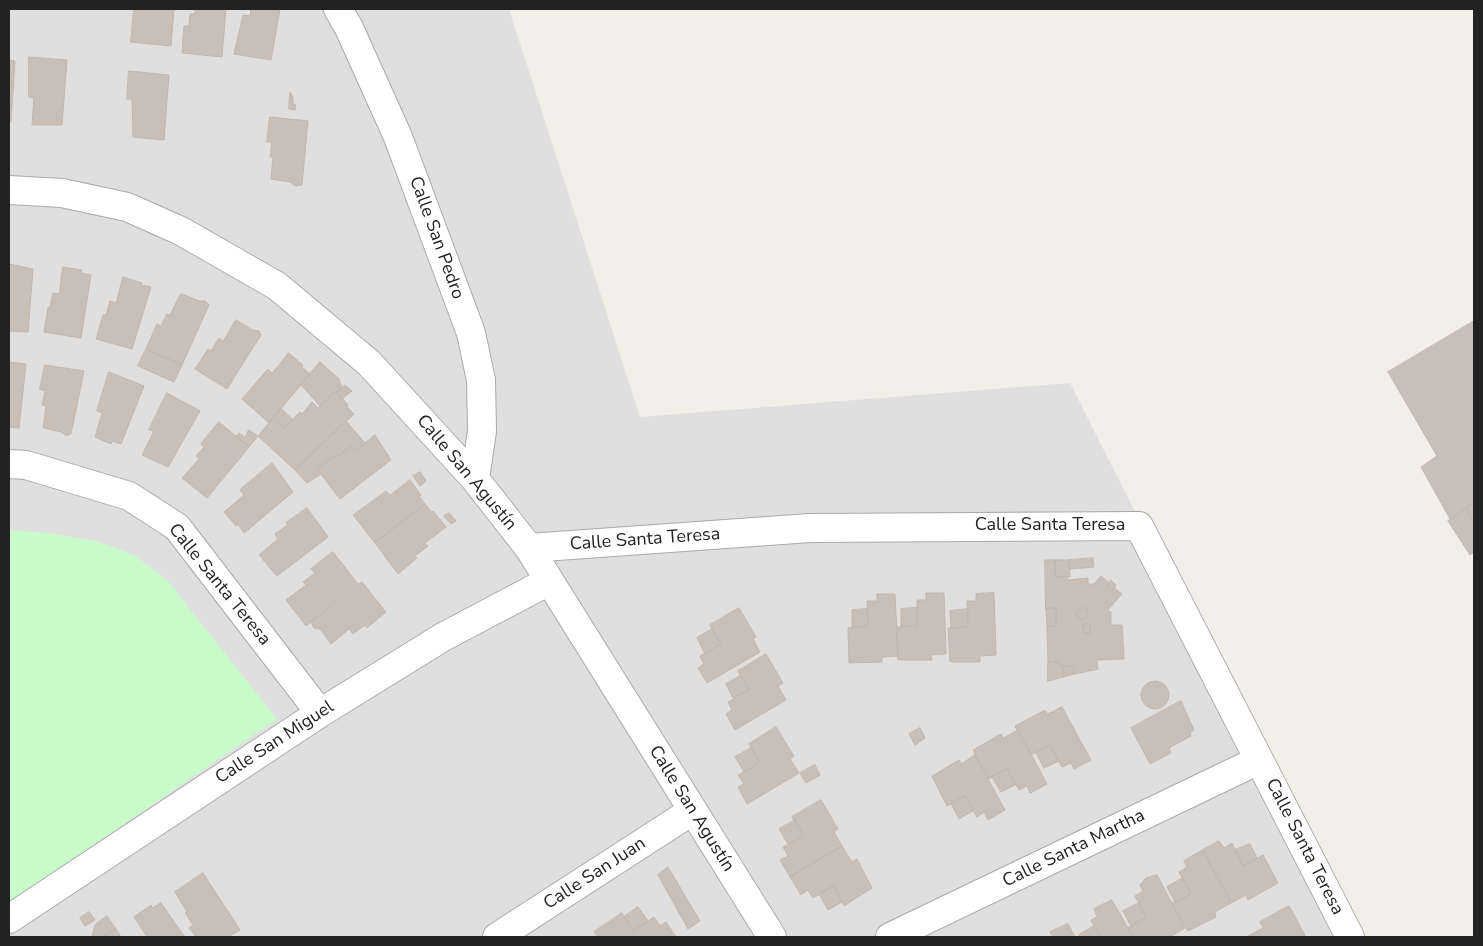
<!DOCTYPE html>
<meta charset="utf-8">
<style>
body{margin:0}
#map{position:relative;width:1483px;height:946px;overflow:hidden;background:#f2efe9;font-family:"Nunito Sans",sans-serif}
canvas{display:block}
.frame{position:absolute;inset:0;border:10px solid #222;pointer-events:none}
</style>
<div id="map">
<canvas width="1483" height="946"></canvas>
<div class="frame"></div>
</div>
<script>
const context = document.querySelector('canvas').getContext('2d');
context.lineJoin = 'round';
function fillPath(path, color) { context.fillStyle = color; context.fill(path, 'evenodd'); }
function stroke(path, color, width, dash) { context.strokeStyle = color; context.lineWidth = width; context.lineCap = dash ? 'butt' : 'round'; context.setLineDash(dash || []); context.stroke(path); }
function drawText(font, color, halo, rows, align = 'center') {
  context.font = font + ' "Nunito Sans",sans-serif'; context.lineWidth = 4; context.setLineDash([]); context.textBaseline = 'middle'; context.strokeStyle = halo; context.fillStyle = color; for (const [text, x, y, turn = 0] of rows) {
    context.save(); context.translate(x, y); context.rotate((+turn || 0) * Math.PI / 180); context.textAlign = isNaN(turn) ? turn : align; if (halo) context.strokeText(text, 0, 0); context.fillText(text, 0, 0); context.restore();
  }
}
const residential = new Path2D(`
 M9,9H509L640,417L1070,383L1349,937H9Z`);
const park = new Path2D(`
 M9,530L48,533L100,542L136,556L167,580L277,719L9,903Z`);
const building = new Path2D(`
 M134,9H174L171,46L131,42Z
 M195,9H226L222,57L182,53L184,26H189L190,14H195Z
 M251,9H280L271,60L234,54L243,15L250,16Z
 M29,57L67,60L62,125H32L34,98L29,97Z
 M9,60L15,61L11,122L9,121Z
 M129,71L169,75L164,140L133,137L132,99H127Z
 M290,92L293,97V104L296,105L295,110L289,109Z
 M270,117L308,121L302,185L295,186L290,182L271,179L273,157H270L272,142H267Z
 M9,264L33,269L28,332L9,331Z
 M63,267L82,270L81,273L91,275L81,338L44,332L48,307H50L53,293L59,294Z
 M123,277L142,283L141,285L151,287L132,349L96,339L103,315H106L110,301L116,303Z
 M182,294L199,301H205L209,305L182,365L146,349L157,324L161,326L167,314L170,315L180,295Z
 M236,320L253,330L259,331L261,335L227,389L195,369L208,349L211,351L219,338L223,341Z
 M1474,321V503L1450,519L1421,467L1437,456L1388,372Z
 M146,349L182,365L174,382L138,366Z
 M289,353L303,365L302,367L310,374L269,423L242,399L268,369L272,373Z
 M9,362L26,364L19,428L9,427Z
 M320,362L339,379L342,388L337,393L336,391L320,406L301,385Z
 M45,365L84,371L71,434L66,436L62,432L43,428L46,406L42,405L45,391L40,389Z
 M109,372L144,386L121,444L112,441L111,444L95,437L102,413L97,411Z
 M345,385L352,391L342,399L337,393Z
 M336,391L348,405L346,406L354,414L295,470L258,436L274,417L284,428L300,412L302,414L312,402L318,408Z
 M167,393L200,411L168,467L142,455L154,431L149,430Z
 M281,408L292,419L284,428L274,417Z
 M346,421L365,443L355,451L351,446L339,456L337,454L317,469L321,474L307,483L295,470Z
 M219,422L249,447L207,498L182,478L199,459L196,456L204,447L201,444Z
 M249,430L258,436L249,447L236,437L239,433L245,437Z
 M375,435L391,460L340,499L317,469L337,454L339,456L351,446L355,451Z
 M272,463L293,492L244,533L238,524L236,526L224,512L244,495L240,490Z
 M420,472L426,481L420,486L413,476Z
 M410,480L421,495L419,496L425,504L375,543L353,515L386,491L390,495Z
 M1474,503V523L1466,508Z
 M425,504L432,513L433,511L446,527L425,543L428,546L415,556L417,558L398,574L375,543Z
 M307,508L328,537L277,576L259,555L278,539L275,534L288,525L286,523Z
 M1466,508L1474,523V552L1470,555L1448,521Z
 M449,513L456,521L451,524L444,516Z
 M333,552L358,584L306,626L286,600L306,585L303,582L315,573L311,569Z
 M1093,558L1094,567L1070,569L1069,560Z
 M1045,560H1055L1056,577H1067L1068,580L1088,578V584H1094L1101,576L1109,583L1107,586L1112,591L1114,588L1122,594L1107,611L1111,612V625H1122L1124,659L1097,660L1098,669L1074,674V666H1059V662H1048L1047,626H1056V608L1046,609ZM1079,608H1085L1088,611V615L1085,618L1081,619L1077,617L1076,613ZM1083,624H1090V633H1084Z
 M1055,560H1069L1070,577H1056Z
 M1111,580L1116,585L1112,591L1107,586Z
 M362,582L386,612L367,628L365,625L353,634L349,629L331,644L320,629L314,628L311,622Z
 M926,593H944L946,654L931,655L932,660H898L896,627L917,626V600H926Z
 M994,593L996,655L980,656V662H950L948,628L968,627L967,601H976V594Z
 M877,594H895L898,656L882,657V662L849,663L848,628L868,626L867,601H877Z
 M1076 613a6 6 0 1 1 12 0a6 6 0 1 1-12 0Z
 M739,608L756,637L753,639L760,652L707,683L698,668L704,664L700,656L721,644L710,625Z
 M917,608V626H901V609Z
 M1056,608V626H1047L1046,609Z
 M867,609L868,626L852,627V610Z
 M968,609V627L951,628L950,611Z
 M1083,624H1090V633H1084Z
 M712,629L721,644L705,654L697,638Z
 M766,654L783,683L778,686L786,700L735,730L726,714L732,710L728,702L749,690L738,671Z
 M1048,662H1059V666H1063V677L1048,681Z
 M1063,666H1074V674L1063,677Z
 M740,676L749,690L733,698L726,684Z
 M1141 695a14 14 0 1 1 28 0a14 14 0 1 1-28 0Z
 M1181,701L1194,730L1190,733L1191,736L1169,748L1171,753L1150,764L1131,728Z
 M1062,707L1091,760L1074,769L1071,763L1062,767L1050,745L1031,755L1015,726L1045,710L1047,714Z
 M776,727L794,756L790,759L799,773L747,804L738,787L744,784L738,775L760,762L749,744Z
 M920,728L925,738L915,745L909,734Z
 M1018,730L1047,784L1030,793L1027,786L1019,790L1007,769L989,779L973,750L1001,734L1003,738Z
 M1050,745L1059,761L1044,768L1036,753Z
 M751,748L760,762L744,772L735,757Z
 M975,755L1005,810L988,820L984,812L977,817L965,796L947,806L932,776L959,760L961,764Z
 M815,765L820,775L806,783L800,773Z
 M1007,769L1015,785L1001,792L992,777Z
 M965,796L973,811L959,819L951,804Z
 M821,800L838,829L834,832L842,846L790,877L780,860L788,856L783,847L804,836L792,817Z
 M795,820L804,836L788,844L779,829Z
 M1219,841L1224,848L1232,843L1243,866L1263,855L1278,883L1248,900L1246,895L1231,903L1203,850Z
 M1250,844L1257,858L1243,866L1235,850Z
 M842,846L852,862L857,859L872,888L844,906L834,886L813,898L808,890L801,895L790,877Z
 M1203,850L1231,903L1215,912L1216,917L1188,931L1172,903L1191,894L1179,872L1187,867L1184,861Z
 M668,867L700,921L688,929L658,875Z
 M203,873L240,930L228,937H196L189,928L193,925L185,913L187,912L175,892Z
 M1157,875L1185,928L1170,937H1133L1128,928L1146,917L1135,896L1143,891L1140,885L1146,878Z
 M1183,878L1191,894L1175,902L1167,887Z
 M834,886L842,902L828,910L819,894Z
 M1112,900L1128,928L1133,937H1100L1091,920L1097,917L1094,909Z
 M161,903L185,937H147L134,917L151,905L152,908Z
 M1139,903L1146,917L1131,926L1123,911Z
 M1289,906L1305,935L1301,937H1249L1248,936L1263,928L1260,922Z
 M638,907L648,921L633,931L624,917Z
 M89,912L95,920L85,926L80,918Z
 M622,913L633,931L654,917L660,926L666,922L676,937H598L594,932Z
 M107,916L116,929L103,937H92L95,925Z
 M1068,924L1075,937H1053L1050,932Z
 M1094,926L1100,937H1080L1079,935Z
 M116,929L121,937H103Z`);
const minor = new Path2D(`
 M338,9L349,28L398,137L471,333L481,380L482,431L475,479
 M9,190L62,193L127,207L181,231L277,286L369,363L475,479L529,548L772,937
 M9,464L26,465L129,496L177,527L320,713
 M529,548L810,528L1139,526L1350,937
 M9,919L320,713L443,637L549,581
 M497,937L692,811
 M890,937L1259,760`);
const streetNames = [
 ["Calle San Pedro",436,238,70],
 ["Calle San Agustín",466,473,50],
 ["Calle Santa Teresa",1050,526],
 ["Calle Santa Teresa",645,540,-4],
 ["Calle Santa Teresa",219,585,51],
 ["Calle San Miguel",275,743,-33],
 ["Calle San Agustín",691,809,58],
 ["Calle Santa Teresa",1304,847,63],
 ["Calle Santa Martha",1074,849,-26],
 ["Calle San Juan",595,874,-33]
];
fillPath(residential, '#e0dfdf');
fillPath(park, '#c8facc');
fillPath(building, '#c7bfb8');
stroke(building, '#c4b6ab', 1);
stroke(minor, '#a9a9a9', 30);
stroke(minor, '#fff', 28);
drawText('18px', '#222', '#fff', streetNames);
</script>
